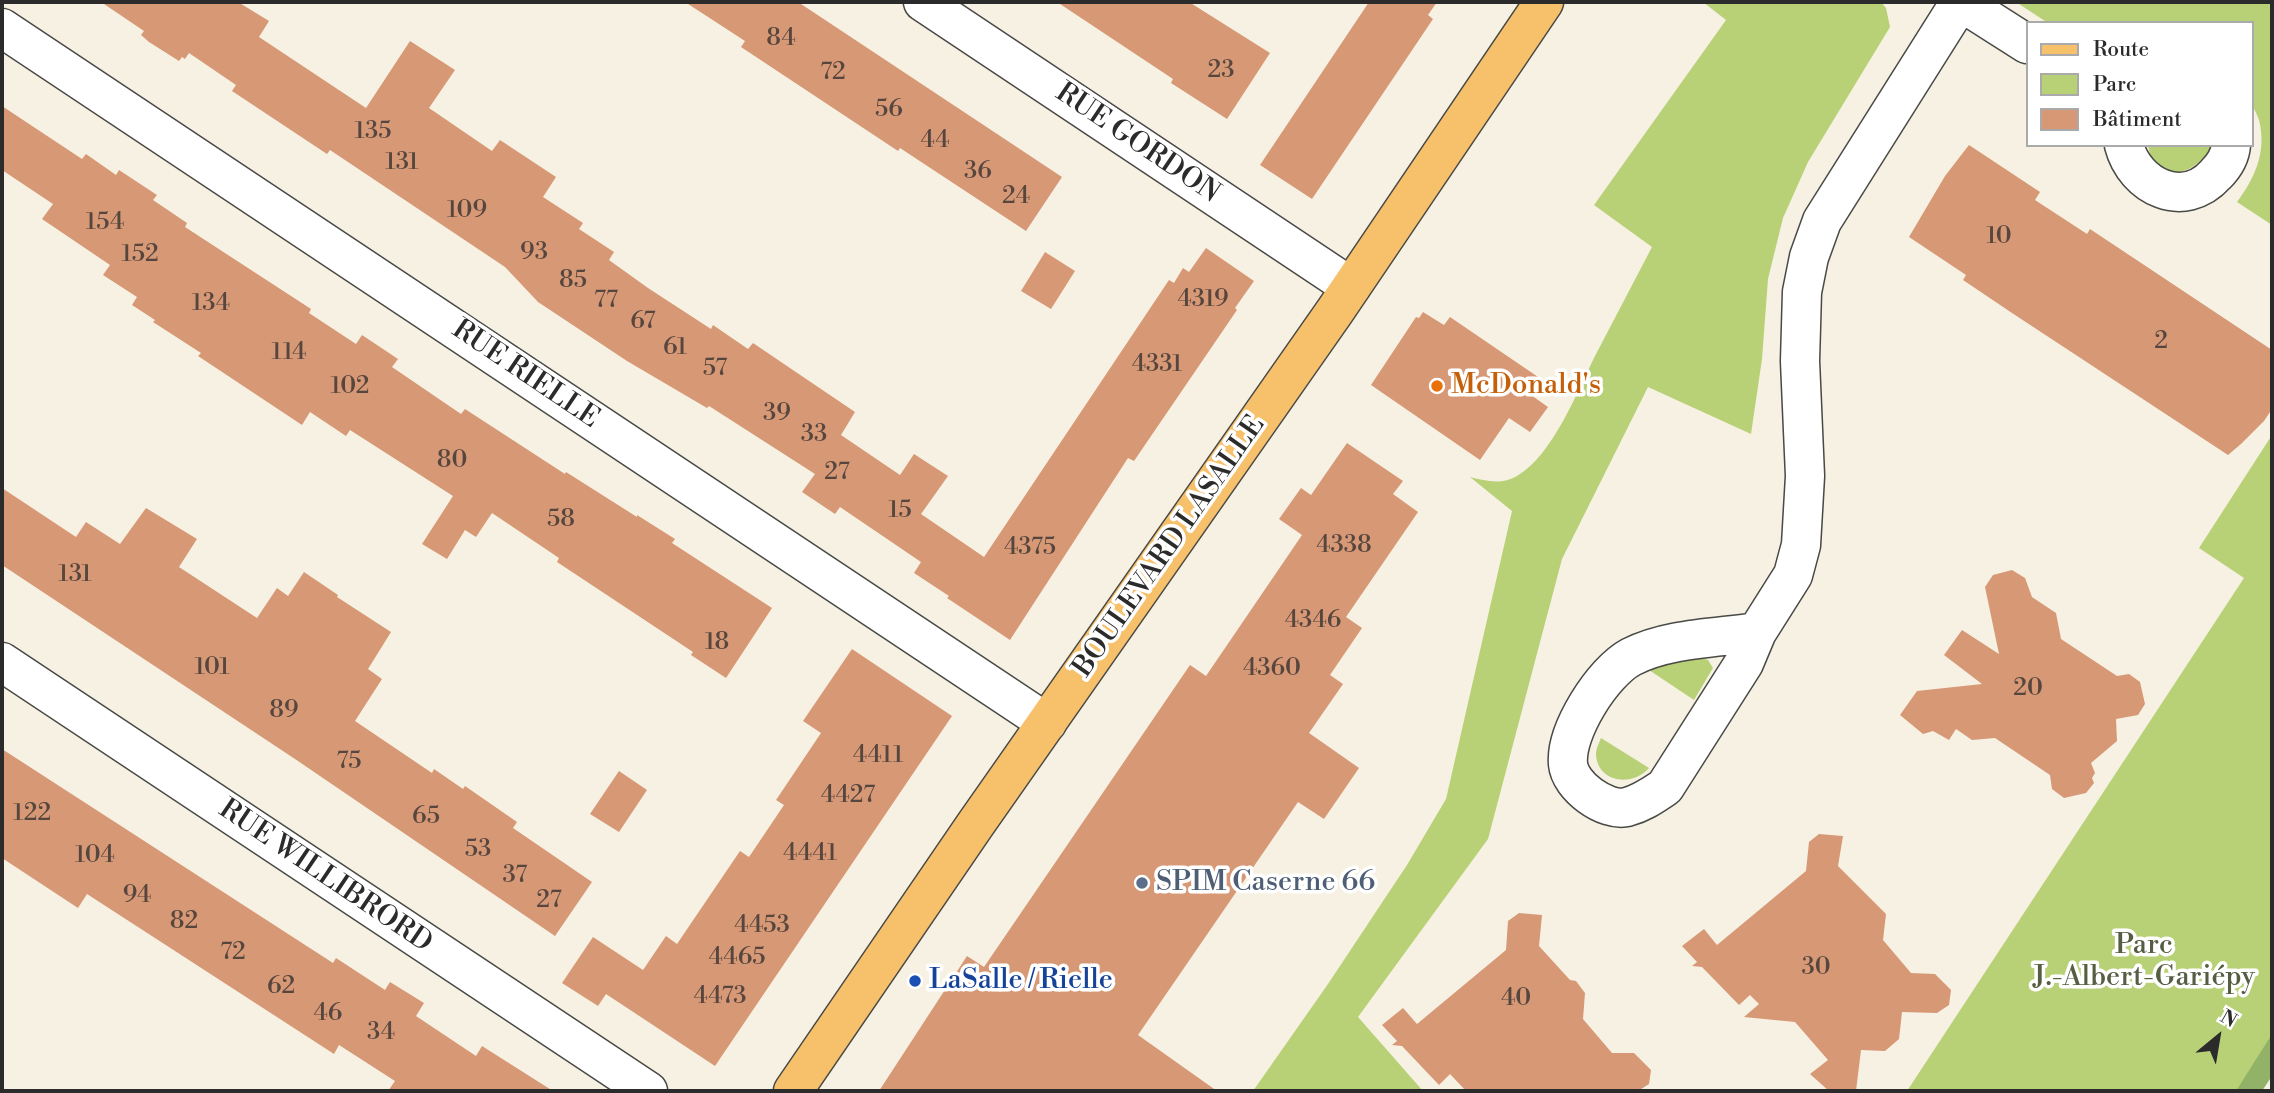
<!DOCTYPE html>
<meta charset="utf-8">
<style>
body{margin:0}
#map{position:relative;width:2274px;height:1093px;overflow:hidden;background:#f6f1e2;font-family:"Libre Bodoni",serif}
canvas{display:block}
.frame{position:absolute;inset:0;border:4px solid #2b2b2b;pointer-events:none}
.legend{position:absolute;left:2026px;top:21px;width:228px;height:126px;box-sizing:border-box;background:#fff;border:2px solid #aaa;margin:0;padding:9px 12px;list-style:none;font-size:21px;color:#2b2b2b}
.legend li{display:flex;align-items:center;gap:14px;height:35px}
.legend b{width:35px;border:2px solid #aaa}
.north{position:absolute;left:2183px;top:1002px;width:70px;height:70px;-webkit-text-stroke:5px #fff;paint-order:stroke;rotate:30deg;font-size:19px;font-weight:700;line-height:28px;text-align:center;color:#2b2b2b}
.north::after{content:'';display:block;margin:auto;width:24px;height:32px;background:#2b2b2b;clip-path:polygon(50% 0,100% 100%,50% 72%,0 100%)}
</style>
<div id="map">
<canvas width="2274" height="1093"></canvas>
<div class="frame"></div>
<ul class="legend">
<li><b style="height:9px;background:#f7c06b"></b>Route</li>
<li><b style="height:19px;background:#b8d176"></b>Parc</li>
<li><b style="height:19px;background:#d79876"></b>Bâtiment</li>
</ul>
<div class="north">N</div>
</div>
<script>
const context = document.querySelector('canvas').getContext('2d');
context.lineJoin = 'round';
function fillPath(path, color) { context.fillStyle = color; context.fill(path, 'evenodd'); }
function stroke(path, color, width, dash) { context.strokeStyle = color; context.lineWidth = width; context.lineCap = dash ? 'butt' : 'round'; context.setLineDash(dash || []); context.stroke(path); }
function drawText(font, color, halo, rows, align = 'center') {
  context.font = font + ' "Libre Bodoni",serif'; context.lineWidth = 7; context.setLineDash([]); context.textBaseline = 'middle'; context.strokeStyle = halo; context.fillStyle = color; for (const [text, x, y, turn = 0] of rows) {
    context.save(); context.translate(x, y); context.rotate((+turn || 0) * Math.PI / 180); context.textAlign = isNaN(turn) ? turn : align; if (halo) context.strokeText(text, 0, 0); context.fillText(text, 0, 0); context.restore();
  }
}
const green = new Path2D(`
 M1703,2H1881L1886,8L1890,27L1808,162L1783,218L1768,279L1762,359L1751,434L1648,387L1562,559L1488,839L1358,1017L1423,1091H1253L1328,984L1407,865L1446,799L1512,511L1470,477C1486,481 1502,485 1517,476C1553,455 1577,392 1595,356C1614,320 1633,283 1652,247L1594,205L1726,20Z
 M2016,2H2272V225L2237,202C2255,178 2267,151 2259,120C2257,113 2252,107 2251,100C2248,75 2251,48 2251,23H2048Z
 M2148,145H2211V148C2194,177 2154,185 2148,145Z
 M2272,435V1075L2261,1091H1907L2244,578L2199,548Z
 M1700,657L1708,660L1713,668L1694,700L1649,670L1652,668Z
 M1601,738L1649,768C1633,787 1597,783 1596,754C1596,749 1599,743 1601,738Z`);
const forest = new Path2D(`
 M2272,1034V1076L2262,1091H2236Z`);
const building = new Path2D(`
 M101,2H238L269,21L259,37L366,108L410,41L455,70L429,108L492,151L500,140L556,177L543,197L583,223L579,229L614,252L609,260L648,288L711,329L713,325L748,349L753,343L855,412L841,435L900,475L914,454L948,476L921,514L984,557L1169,280L1174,283L1183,268L1189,272L1206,248L1254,281L1235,308L1237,310L1134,461L1128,458L1010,640L947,598L949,596L914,573L921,562L840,507L835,514L802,492L815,474L709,406L707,408L627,361L538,302L505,267L330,150L327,154L232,91L236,85L189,53L185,59L182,57L179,61L149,42L141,35L144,31Z
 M685,2H798L1062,177L1026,231L900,148L898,151L741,47L745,41Z
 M1057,2H1189L1270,53L1227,119L1171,83L1173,79Z
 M1369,2H1437L1428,15L1433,19L1312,199L1260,165Z
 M2,106L82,159L86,154L116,175L119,170L157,195L153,200L187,223L185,227L311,309L309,313L356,344L362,335L398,359L392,367L461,414L465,409L565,474L566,472L637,517V515L675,539L672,543L772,608L726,678L691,655L693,652L557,562L559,558L492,513L476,537L465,530L447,559L422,544L453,496L350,430L346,436L310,412L302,425L198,356L201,353L153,322L155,320L132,305L137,297L103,275L110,265L42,219L53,204L2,170Z
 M1969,145L2040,192L2035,200L2087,234L2090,229L2272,350V409L2264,421L2241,444L2228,455L2012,313L1963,280L1966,275L1909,237L1945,176Z
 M1045,252L1075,271L1051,309L1021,291Z
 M1423,312L1444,325L1450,317L1541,379L1531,395L1548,407L1530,432L1509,418L1480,460L1371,385L1416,317L1419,318Z
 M1347,443L1403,481L1393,494L1418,512L1346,617L1362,628L1330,675L1343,684L1309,733L1359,768L1324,819L1298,802L1138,1035L1217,1091H879L967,956L984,967L1190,665L1206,676L1302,535L1279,519L1301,488L1311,495Z
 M2,488L76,537L86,522L120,544L146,508L197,539L179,567L257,618L277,588L288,596L304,572L338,595L337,597L391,632L368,669L382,679L355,721L432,773L434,769L463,789L465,786L517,822L513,828L592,882L555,936L295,759L2,565Z
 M2012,570L2025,578L2032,597L2056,613L2061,639L2117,676L2129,674L2140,682L2145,704L2138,715L2116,719L2117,741L2091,763L2095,773L2092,778L2094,783L2086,793L2064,798L2052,789L2050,775L1995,738L1972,740L1956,729L1949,740L1933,731L1923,734L1900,715L1917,691L1982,684L1944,655L1962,630L1999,654L1985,587L1993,575Z
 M852,649L952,716L715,1066L606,994L598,1006L562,983L593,937L643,970L666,936L677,944L740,851L749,857L784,805L776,800L821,733L803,721Z
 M2,749L333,963L336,958L385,990L390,982L424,1003L416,1016L476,1056L482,1046L553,1091H388L395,1081L339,1045L334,1054L87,894L78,908L2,858Z
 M619,771L647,790L619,832L590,814Z
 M1819,834L1843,836L1838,866L1886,914L1883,940L1911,973L1935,974L1951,990L1949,1005L1937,1013L1902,1012L1899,1039L1885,1051L1861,1050L1856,1091H1829L1810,1074L1828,1060L1795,1022L1744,1017L1759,1004L1750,995L1739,1005L1702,967L1692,966L1697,962L1682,946L1704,929L1717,945L1806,871L1809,842Z
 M1519,913L1542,915L1539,946L1570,980L1576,981L1585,993L1583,1019L1612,1053H1634L1651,1070L1649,1084L1638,1091H1466L1450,1074L1439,1085L1402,1046L1392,1045L1397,1041L1382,1025L1403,1008L1417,1024L1506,950L1508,921Z`);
const minor = new Path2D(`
 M923,2L1351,287
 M1961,2L2027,44
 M2,28L1047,723
 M2124,145C2135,187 2184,210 2216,174C2224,166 2230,157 2231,145
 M1757,632C1717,638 1668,638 1631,657C1603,672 1565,731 1568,764C1570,786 1605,812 1627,807C1642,803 1653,795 1665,787L1744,663L1757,632L1793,575L1801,545L1805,476L1800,361L1802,292L1809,257L1822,221L1960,2
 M2,662L648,1091`);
const major = new Path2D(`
 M793,1091L975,825L1335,311L1544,2`);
const markers = [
 [1437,386,7,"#e8710a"],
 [1142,883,7,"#5c6f8a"],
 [915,981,7,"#1a4fb4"]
];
const numberNames = [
 ["84",781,39],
 ["23",1221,71],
 ["72",833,73],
 ["56",889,110],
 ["135",373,132],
 ["44",935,141],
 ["131",402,163],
 ["36",978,172],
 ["24",1016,197],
 ["109",467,211],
 ["154",105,223],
 ["10",1999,237],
 ["93",534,253],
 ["152",140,255],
 ["85",573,281],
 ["4319",1203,300],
 ["77",606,301],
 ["134",211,304],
 ["67",643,322],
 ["2",2161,342],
 ["61",675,348],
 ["114",289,353],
 ["4331",1157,365],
 ["57",715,369],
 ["102",350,387],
 ["39",777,414],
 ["33",814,435],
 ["80",452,461],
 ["27",837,473],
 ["15",900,511],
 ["58",561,520],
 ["4338",1344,546],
 ["4375",1030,548],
 ["131",75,575],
 ["4346",1313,621],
 ["18",717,643],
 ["101",212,668],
 ["4360",1272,669],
 ["20",2028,689],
 ["89",284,711],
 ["4411",878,756],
 ["75",349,762],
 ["4427",848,796],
 ["122",32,814],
 ["65",426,817],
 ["53",478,850],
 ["4441",810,854],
 ["104",95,856],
 ["37",515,876],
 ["94",137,896],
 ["27",549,901],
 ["82",184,922],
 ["4453",762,926],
 ["72",233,953],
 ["4465",737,958],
 ["30",1816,968],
 ["62",281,987],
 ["4473",720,997],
 ["40",1516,999],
 ["46",328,1014],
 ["34",381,1033]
];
const streetNames = [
 ["RUE GORDON",1137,144,34],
 ["RUE RIELLE",525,375,34],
 ["BOULEVARD LASALLE",1170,547,-55],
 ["RUE WILLIBRORD",325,877,34]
];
const foodNames = [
 ["McDonald's",1451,386]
];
const serviceNames = [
 ["SPIM Caserne 66",1156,883]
];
const parkNames = [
 ["Parc",2144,946],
 ["J.-Albert-Gariépy",2144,978]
];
const transitNames = [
 ["LaSalle / Rielle",929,981]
];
fillPath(green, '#b8d176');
fillPath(forest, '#92b367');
fillPath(building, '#d79876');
stroke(minor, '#494946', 41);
stroke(major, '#494946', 41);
stroke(minor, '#fff', 38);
stroke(major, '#f7c06b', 38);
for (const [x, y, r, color] of markers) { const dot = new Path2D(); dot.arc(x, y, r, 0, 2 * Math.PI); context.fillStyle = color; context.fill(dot); stroke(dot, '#fff', 2.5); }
drawText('24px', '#56463e', null, numberNames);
drawText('28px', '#2b2b2b', '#fff', streetNames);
drawText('28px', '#c56008', '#fff', foodNames, 'left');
drawText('28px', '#4e5e75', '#fff', serviceNames, 'left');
drawText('28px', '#555d42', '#fff', parkNames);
drawText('28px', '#164399', '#fff', transitNames, 'left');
</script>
